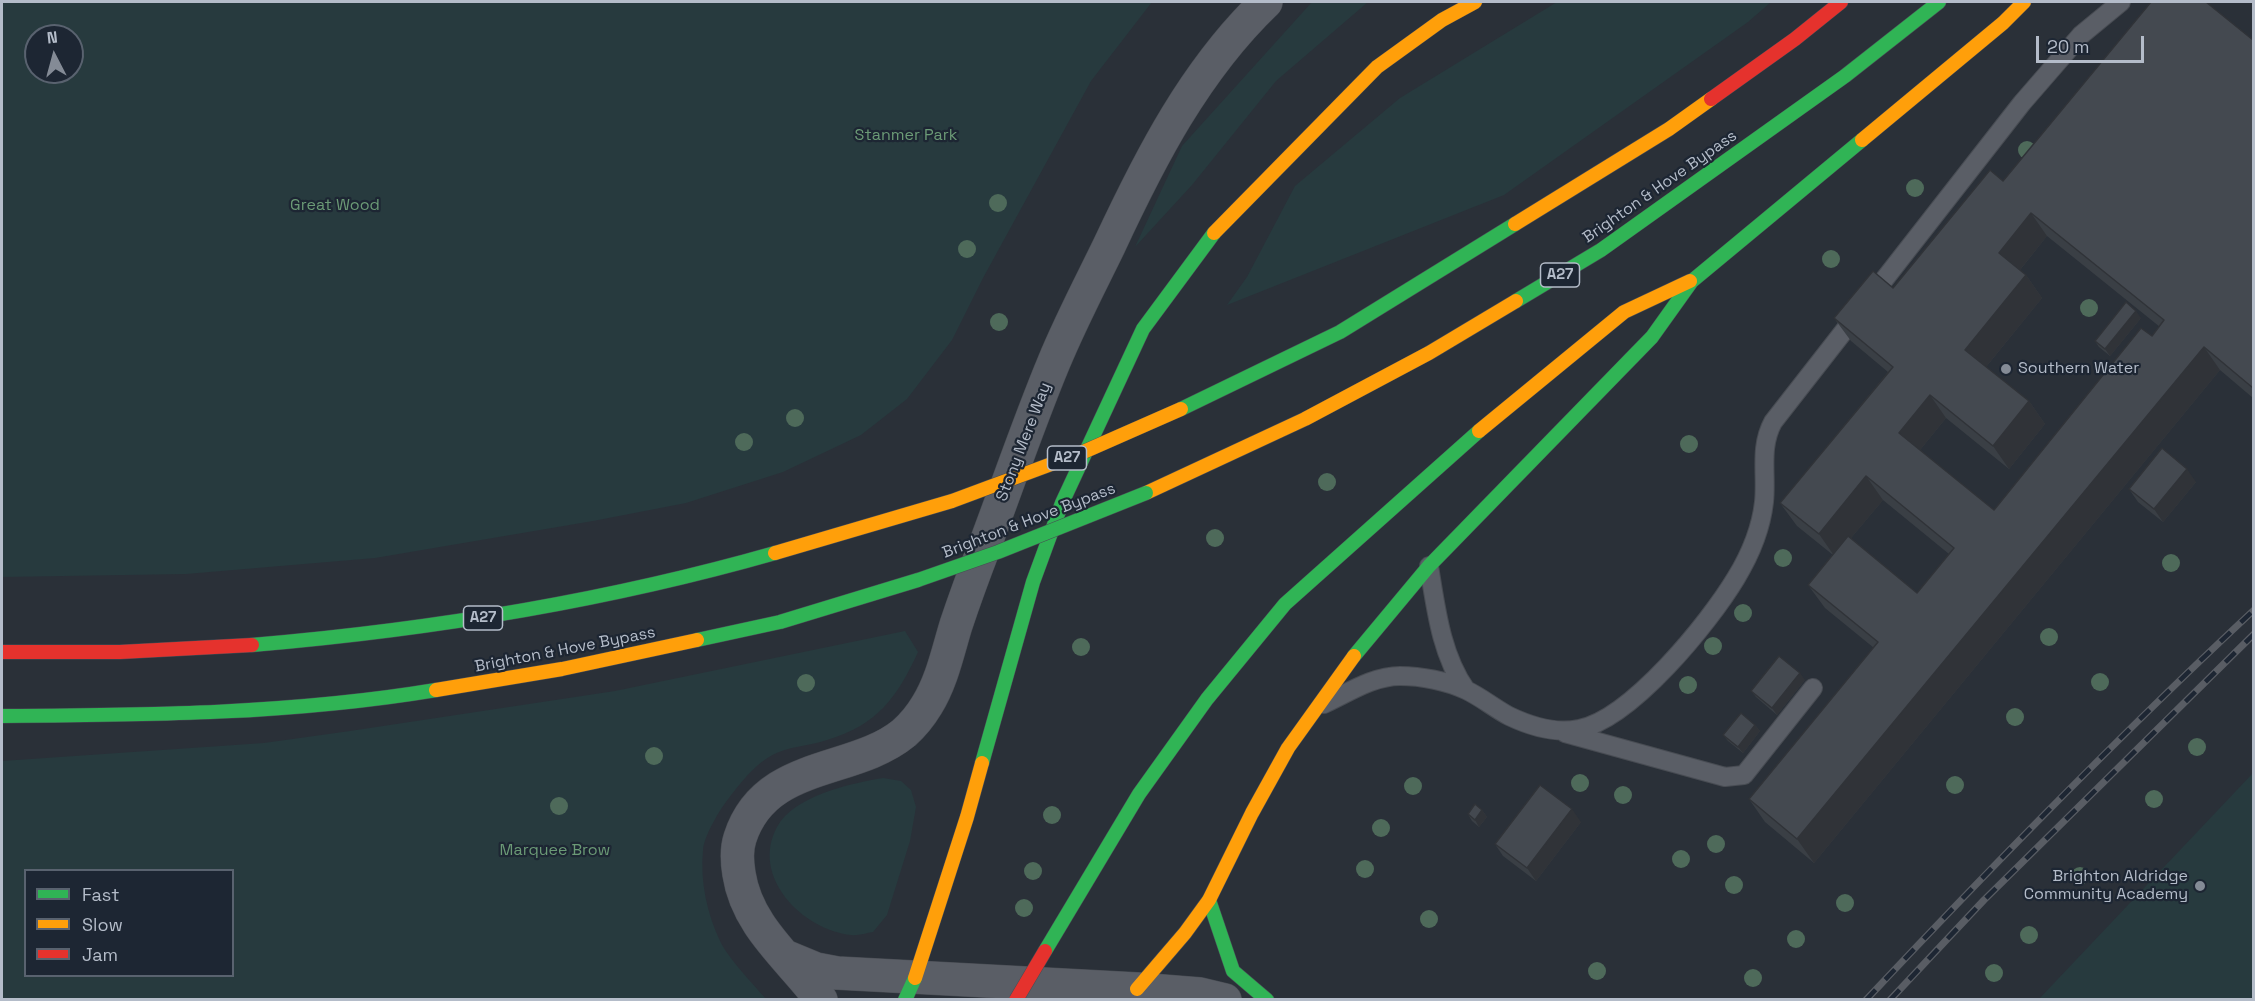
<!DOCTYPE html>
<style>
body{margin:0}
#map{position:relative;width:2255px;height:1001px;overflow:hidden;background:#2a3038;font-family:"Space Grotesk",sans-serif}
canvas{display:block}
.frame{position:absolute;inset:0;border:3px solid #b4bcc9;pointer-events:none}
.legend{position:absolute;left:24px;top:869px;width:210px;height:108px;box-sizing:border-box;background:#1d2633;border:2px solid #59626f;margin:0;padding:8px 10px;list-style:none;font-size:18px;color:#b4bcc9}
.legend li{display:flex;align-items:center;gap:12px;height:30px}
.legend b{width:30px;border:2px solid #59626f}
.north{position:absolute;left:24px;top:24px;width:60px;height:60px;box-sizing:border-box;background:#1d2633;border:2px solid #59626f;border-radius:50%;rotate:354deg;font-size:16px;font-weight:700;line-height:24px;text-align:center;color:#b4bcc9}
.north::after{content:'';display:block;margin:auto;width:21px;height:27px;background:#848b96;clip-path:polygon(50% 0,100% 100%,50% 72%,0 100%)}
.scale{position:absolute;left:2036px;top:36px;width:108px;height:27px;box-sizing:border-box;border:3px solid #b4bcc9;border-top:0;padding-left:8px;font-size:18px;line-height:21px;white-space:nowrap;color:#b4bcc9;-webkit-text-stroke:4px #1d2633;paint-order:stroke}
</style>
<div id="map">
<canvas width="2255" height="1001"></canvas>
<div class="frame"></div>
<ul class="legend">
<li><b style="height:8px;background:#30b455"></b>Fast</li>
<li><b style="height:8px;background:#ff9f0a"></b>Slow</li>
<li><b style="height:8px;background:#e5322d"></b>Jam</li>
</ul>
<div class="north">N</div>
<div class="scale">20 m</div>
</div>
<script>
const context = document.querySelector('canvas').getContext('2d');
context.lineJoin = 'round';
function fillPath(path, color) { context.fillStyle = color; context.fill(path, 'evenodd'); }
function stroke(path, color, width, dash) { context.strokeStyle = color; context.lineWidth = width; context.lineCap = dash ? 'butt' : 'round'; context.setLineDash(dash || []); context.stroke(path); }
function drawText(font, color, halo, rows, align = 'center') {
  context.font = font + ' "Space Grotesk",sans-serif'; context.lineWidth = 4.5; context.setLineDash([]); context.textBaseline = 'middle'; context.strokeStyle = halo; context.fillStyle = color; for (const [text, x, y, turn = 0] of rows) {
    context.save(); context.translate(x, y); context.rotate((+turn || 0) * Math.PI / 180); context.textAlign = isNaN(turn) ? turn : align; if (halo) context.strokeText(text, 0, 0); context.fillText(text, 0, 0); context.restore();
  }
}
const green = new Path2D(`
 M2,2H1152L1091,81L983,278L952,340L907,399L861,435L783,472L686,503L593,521L375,558L186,574L2,577ZM36,36H72V72H36Z
 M1312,2H1368L1276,81L1192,185L1135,247L1182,146Z
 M1557,2H1771L1748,22L1504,195L1227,305L1247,277L1295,186L1400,98Z
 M905,631L918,652C897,698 877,725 827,740C812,745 794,746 779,752C757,761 743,780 729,798C720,809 704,836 703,850C700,882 707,914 721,943C730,960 753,984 766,999H2V761L264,743L350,731L615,691ZM26,870H232V976H26Z
 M2253,773V999H2039Z
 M883,778L901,781L911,790L916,807L910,841L887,915L873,932C866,933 858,936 851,935C803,930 750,877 777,827C793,796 852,783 883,778Z`);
const lane = new Path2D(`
 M1429,566C1436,609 1441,654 1466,690
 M1324,704C1348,693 1373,676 1400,676C1421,676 1447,681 1466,690C1481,697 1494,708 1509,716C1530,726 1556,734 1579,729C1631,719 1709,623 1736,578C1750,555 1761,529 1764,502C1767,474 1759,448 1773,422L2022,103L2081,35L2121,2
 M1565,733L1725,777L1744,775L1813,688`);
const street = new Path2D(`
 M787,957L816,969L837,973L1137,989L1200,994L1225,1000
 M821,1000C791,959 747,927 739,874C737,862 736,850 740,838C765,760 853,775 904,733C913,725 921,715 927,705C942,681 948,651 956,625C965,598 975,571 985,545C1008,484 1029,422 1054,362C1070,323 1090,285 1109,246C1150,158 1195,70 1266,2`);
const fast = new Path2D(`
 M1516,301L1601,250L1845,76L1939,2
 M1181,409L1340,332L1515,224
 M697,640L780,622L918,580
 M252,645C429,630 603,602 775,553
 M1354,656L1429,566L1652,337L1692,281L1862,140
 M2,716C147,715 292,714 436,690
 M982,763L1033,582L1062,503L1143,329L1214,233
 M1209,900L1233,971L1267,1000
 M1045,951L1139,794L1207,699L1285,604L1479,431
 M905,1000L915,978`);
const slow = new Path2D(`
 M1862,140L2003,23L2024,2
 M1515,224L1669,129L1711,99
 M1214,233L1377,67L1442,20L1475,2
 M1479,431L1624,312L1690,281
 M1146,493L1305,419L1429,353L1516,301
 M775,553L952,501
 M436,690L562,669L697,640
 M915,978L967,817L982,763
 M1137,989L1185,933L1209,900L1252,813L1288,748L1354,656`);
const jam = new Path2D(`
 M1711,99L1795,39L1841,2
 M2,652H120L252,645`);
const rail = new Path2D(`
 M1866,1000C1992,866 2120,735 2254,610
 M1890,1000L1984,900L2254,634`);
const fastBridge = new Path2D(`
 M918,580L998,552L1146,493`);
const slowBridge = new Path2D(`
 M952,501L1081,453L1181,409`);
const jamBridge = new Path2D(`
 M1016,1000L1045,951`);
const trees = [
 [2027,150],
 [1915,188],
 [998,203],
 [967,249],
 [1831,259],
 [2089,308],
 [999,322],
 [795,418],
 [744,442],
 [1689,444],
 [1327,482],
 [1215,538],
 [1783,558],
 [2171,563],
 [1743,613],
 [2049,637],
 [1713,646],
 [1081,647],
 [2100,682],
 [806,683],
 [1688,685],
 [2015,717],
 [2197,747],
 [654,756],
 [1580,783],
 [1955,785],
 [1413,786],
 [1623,795],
 [2154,799],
 [559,806],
 [1052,815],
 [1381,828],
 [1716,844],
 [1681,859],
 [1365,869],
 [1033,871],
 [2080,876],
 [1734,885],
 [1845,903],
 [1024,908],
 [1429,919],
 [2029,935],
 [1796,939],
 [1597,971],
 [1994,973],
 [1753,978]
];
const wall = new Path2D(`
 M2253,40V398L2220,370L1814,863L1765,822L1749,799L1874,648L1825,608L1808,585L1833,555L1797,526L1780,503L1888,372L1851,341L1834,318L1893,288L2003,181ZM2047,236L2160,327L2152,336L1994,510L1920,450L1946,418L2009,469L2045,424L2029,401L1986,367L2042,298L2026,275L2020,270ZM1883,500L1949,554L1917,593L1851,538Z
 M2141,318L2110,356L2099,347L2095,341Z
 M2196,482L2163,522L2138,502L2129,489Z
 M1805,680L1777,715L1756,697L1751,691Z
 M1755,725L1760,731L1743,753L1728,741L1723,735Z
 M1482,810L1487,817L1479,827L1472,821L1468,814Z
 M1581,822L1536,881L1503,856L1495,844Z`);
const shadedWall = new Path2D(`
 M2031,213L2047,236L2015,276L1999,253Z
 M2026,275L2042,298L1981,373L1965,350Z
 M2136,311L2141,318L2110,356L2105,349Z
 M2204,347L2220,370L1814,863L1797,839Z
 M1930,395L1946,418L1915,456L1899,433Z
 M2029,401L2045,424L2009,469L1993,446Z
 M2187,469L2196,482L2163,522L2154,509Z
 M1866,476L1883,500L1835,557L1819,534Z
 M1800,673L1805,680L1777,715L1772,708Z
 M1755,725L1760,731L1743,753L1738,747Z
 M1572,809L1581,822L1536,881L1527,868Z
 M1482,810L1487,817L1479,827L1475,820Z`);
const building = new Path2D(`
 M2151,2H2206L2253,40V388L2204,347L1797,839L1749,799L1878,642L1808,585L1848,536L1917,593L1954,548L1866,476L1819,534L1780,503L1893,367L1834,318L1873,271L1893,288L1990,170L2003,181ZM2031,213L2164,320L2152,336L2141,328L1994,510L1899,433L1930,395L1993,446L2029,401L1965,350L2026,275L1999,253Z
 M2126,302L2136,311L2105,349L2095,341Z
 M2162,448L2187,469L2154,509L2129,489Z
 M1779,656L1800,673L1772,708L1751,691Z
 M1741,713L1755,725L1738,747L1723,735Z
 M1540,785L1572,809L1527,868L1495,844Z
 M1475,804L1482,810L1475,820L1468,814Z`);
const markers = [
 [2006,369,6,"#848b96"],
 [2200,886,6,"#848b96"]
];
const shields = [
 [1560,275,39],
 [1067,458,39],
 [483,618,39]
];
const shieldNames = [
 ["A27",1560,275],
 ["A27",1067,458],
 ["A27",483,618]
];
const parkNames = [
 ["Stanmer Park",906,136],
 ["Great Wood",335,206],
 ["Marquee Brow",555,851]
];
const streetNames = [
 ["Brighton & Hove Bypass",1660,187,-35],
 ["Stony Mere Way",1024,442,-69],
 ["Brighton & Hove Bypass",1029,521,-21],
 ["Brighton & Hove Bypass",565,650,-11]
];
const poiNames = [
 ["Southern Water",2018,369],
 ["Brighton Aldridge",2188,877,"right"],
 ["Community Academy",2188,895,"right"]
];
fillPath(green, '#273a3e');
stroke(lane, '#484c53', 20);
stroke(street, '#484c53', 34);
stroke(fast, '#484c55', 15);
stroke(slow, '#484c55', 15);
stroke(jam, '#484c55', 15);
stroke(lane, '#5a5e66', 18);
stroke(street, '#5a5e66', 33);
stroke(fast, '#30b455', 14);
stroke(slow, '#ff9f0a', 14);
stroke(jam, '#e5322d', 14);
stroke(rail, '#595d64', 7);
stroke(rail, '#1d2633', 4.5, [14]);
stroke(fastBridge, '#474c53', 15, []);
stroke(slowBridge, '#474c53', 15, []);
stroke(jamBridge, '#474c53', 15, []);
stroke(fastBridge, '#30b455', 14);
stroke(slowBridge, '#ff9f0a', 14);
stroke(jamBridge, '#e5322d', 14);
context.fillStyle = '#4e6a5a';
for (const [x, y] of trees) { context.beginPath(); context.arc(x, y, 9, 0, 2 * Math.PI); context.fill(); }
fillPath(wall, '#3a3f45');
fillPath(shadedWall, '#303338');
fillPath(building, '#444950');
stroke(building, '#303338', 1.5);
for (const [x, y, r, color] of markers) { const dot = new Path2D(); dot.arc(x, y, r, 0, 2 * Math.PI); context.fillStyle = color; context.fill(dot); stroke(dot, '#1d2633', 2); }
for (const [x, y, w] of shields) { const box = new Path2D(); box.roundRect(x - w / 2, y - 12, w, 24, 4.5); context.fillStyle = '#1d2633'; context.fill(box); stroke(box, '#b4bcc9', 1.5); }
drawText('bold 15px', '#b4bcc9', null, shieldNames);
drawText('16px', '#6b9a76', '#1d2633', parkNames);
drawText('16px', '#b4bcc9', '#1d2633', streetNames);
drawText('16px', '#b4bcc9', '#1d2633', poiNames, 'left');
</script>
